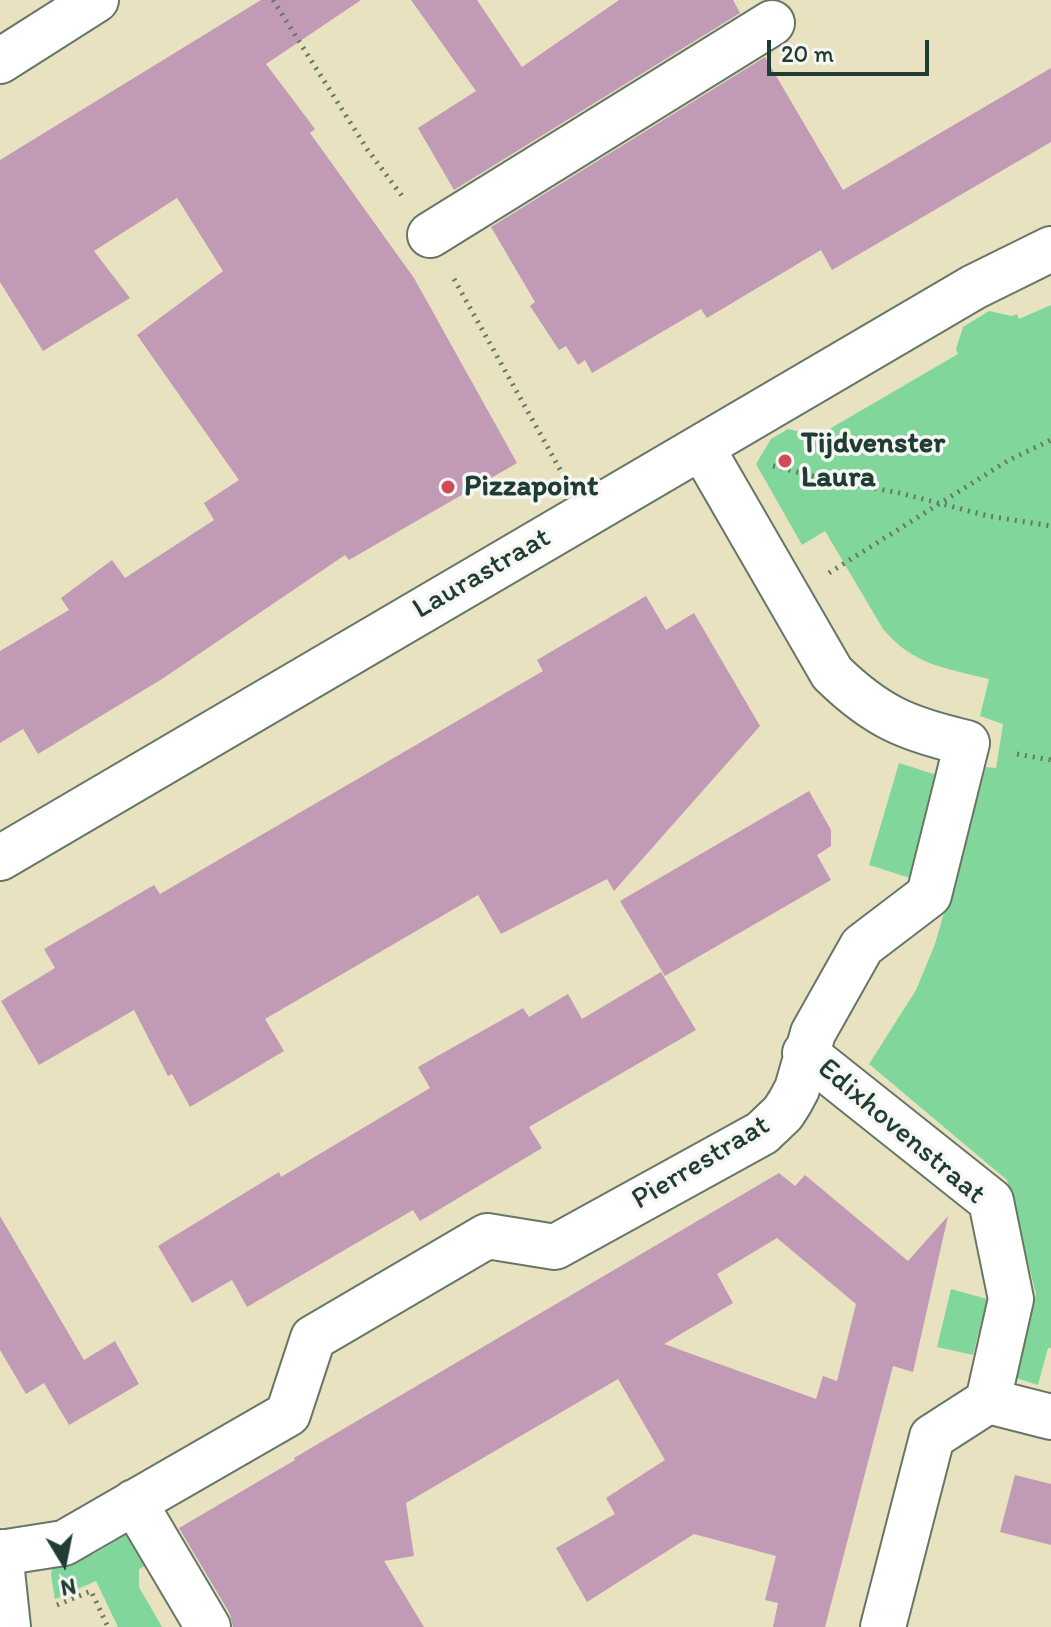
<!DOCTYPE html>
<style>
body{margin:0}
#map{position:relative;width:1051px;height:1627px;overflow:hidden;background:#e8e2c1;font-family:Itim,sans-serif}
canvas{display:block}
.north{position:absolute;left:24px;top:1523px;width:80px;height:80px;-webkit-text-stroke:6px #f6f6f2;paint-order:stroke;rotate:170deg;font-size:22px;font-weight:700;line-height:32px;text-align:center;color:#1f3d34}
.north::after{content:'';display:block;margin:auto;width:28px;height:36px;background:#1f3d34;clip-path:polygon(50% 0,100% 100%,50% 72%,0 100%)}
.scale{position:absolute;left:767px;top:40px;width:162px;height:36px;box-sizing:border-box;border:4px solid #1f3d34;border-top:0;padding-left:10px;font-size:24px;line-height:28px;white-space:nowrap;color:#1f3d34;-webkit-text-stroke:6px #f6f6f2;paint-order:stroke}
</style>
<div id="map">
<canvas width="1051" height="1627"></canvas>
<div class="north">N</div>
<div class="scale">20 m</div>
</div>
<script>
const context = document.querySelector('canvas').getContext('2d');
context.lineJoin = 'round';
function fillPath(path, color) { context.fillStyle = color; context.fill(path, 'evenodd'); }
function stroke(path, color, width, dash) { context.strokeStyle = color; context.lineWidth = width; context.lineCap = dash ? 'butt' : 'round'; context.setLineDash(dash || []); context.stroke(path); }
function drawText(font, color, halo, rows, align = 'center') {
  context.font = font + ' Itim,sans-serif'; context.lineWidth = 7; context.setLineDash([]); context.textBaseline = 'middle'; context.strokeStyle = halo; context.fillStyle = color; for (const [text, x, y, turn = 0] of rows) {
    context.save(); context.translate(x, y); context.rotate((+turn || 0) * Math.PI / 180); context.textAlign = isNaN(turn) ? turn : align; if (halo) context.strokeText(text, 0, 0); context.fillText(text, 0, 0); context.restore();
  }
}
const green = new Path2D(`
 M1051,305V1348H1048L1038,1385L1016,1378L1036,1294L1007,1180L869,1064L916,990L935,944L986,767L996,768L1003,724L980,716L989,679C945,668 913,665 883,629L825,531L802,545L756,464L771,439L788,429L811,434L814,438L958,354L956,349L963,327L989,311L1012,316L1017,314L1019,319Z
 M899,763L937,775L910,878L869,865Z
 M951,1289L987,1299L973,1355L937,1347Z
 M134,1530L153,1562L139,1569V1587L162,1627H118L96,1581L55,1599L51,1575L53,1566L94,1554Z`);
const building = new Path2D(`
 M261,0H361L266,64L315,129L310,133L414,278L517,463L349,560L345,555L162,679L38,754L23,729L0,743V651L69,610L61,598L112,560L125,578L214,520L204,503L239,480L137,335L223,271L177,198L94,251L130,298L43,351L0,282V160Z
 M411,0H477L522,67L619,0H733L740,13L454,190L418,128L476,91Z
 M765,57L843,190L1051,68V142L832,270L821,250L707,318L701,309L592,373L585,360L578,365L566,346L559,350L530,306L535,302L491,227Z
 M646,596L666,630L694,613L760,726L614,891L607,879L501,934L478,895L265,1019L284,1051L190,1107L172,1074L168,1076L134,1010L39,1065L1,1001L55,968L44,949L154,885L160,894L543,671L537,660Z
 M809,791L831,830V846L817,855L831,880L665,976L620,901Z
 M661,972L696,1030L529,1127L542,1148L420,1221L413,1210L247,1307L232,1280L192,1303L158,1246L279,1172L281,1177L430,1088L418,1067L523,1008L529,1017L568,994L582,1019Z
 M779,1173L795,1186L805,1175L908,1261L948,1216L913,1372L893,1366L825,1627H773L778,1603L765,1600L776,1556L694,1534L587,1602L556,1548L615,1514L606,1498L665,1460L618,1379L406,1503L414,1556L384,1561L424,1627H233L230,1614L179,1528L295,1460L294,1458ZM777,1238L856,1304L837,1381L823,1376L816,1399L664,1344L733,1303L717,1274Z
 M0,1216L84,1360L115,1341L139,1384L69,1425L44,1383L26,1394L0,1350Z
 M1015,1475L1051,1484V1545L1000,1532Z`);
const path = new Path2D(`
 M273,0L367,149L402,196
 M454,279L562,473
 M773,466L825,479L900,493L988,516L1051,526
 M829,573L1009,460L1051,440
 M1017,754L1051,760
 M57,1605L91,1591L108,1627`);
const minor = new Path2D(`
 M0,61L96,0
 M430,235L772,23
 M0,858L974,287L1051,249
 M805,1053L991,1201L1011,1299L988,1401L932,1437L883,1627
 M988,1401L1051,1417
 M134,1502L208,1627
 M0,1552L8,1627
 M0,1553L64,1543L288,1414L313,1338L487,1236L555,1247L762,1133L783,1113L790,1102L797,1089L813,1033L862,946L929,895L967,743C907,729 877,717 832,673L702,448`);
const markers = [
 [785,461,8,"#d1495b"],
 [448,487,8,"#d1495b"]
];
const poiNames = [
 ["Tijdvenster",801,444],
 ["Laura",801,478],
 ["Pizzapoint",464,487]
];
const streetNames = [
 ["Laurastraat",482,574,-30],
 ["Edixhovenstraat",901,1132,40],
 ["Pierrestraat",701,1163,-31]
];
fillPath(green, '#81d79b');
fillPath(building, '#c19ab6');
stroke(minor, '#657765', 48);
stroke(path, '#657765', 5, [2, 6]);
stroke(minor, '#fff', 44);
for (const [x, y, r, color] of markers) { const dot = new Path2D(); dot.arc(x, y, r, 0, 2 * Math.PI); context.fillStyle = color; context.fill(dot); stroke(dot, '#f6f6f2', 3); }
drawText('bold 30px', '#1f3d34', '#f6f6f2', poiNames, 'left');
drawText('30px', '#1f3d34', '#f6f6f2', streetNames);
</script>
